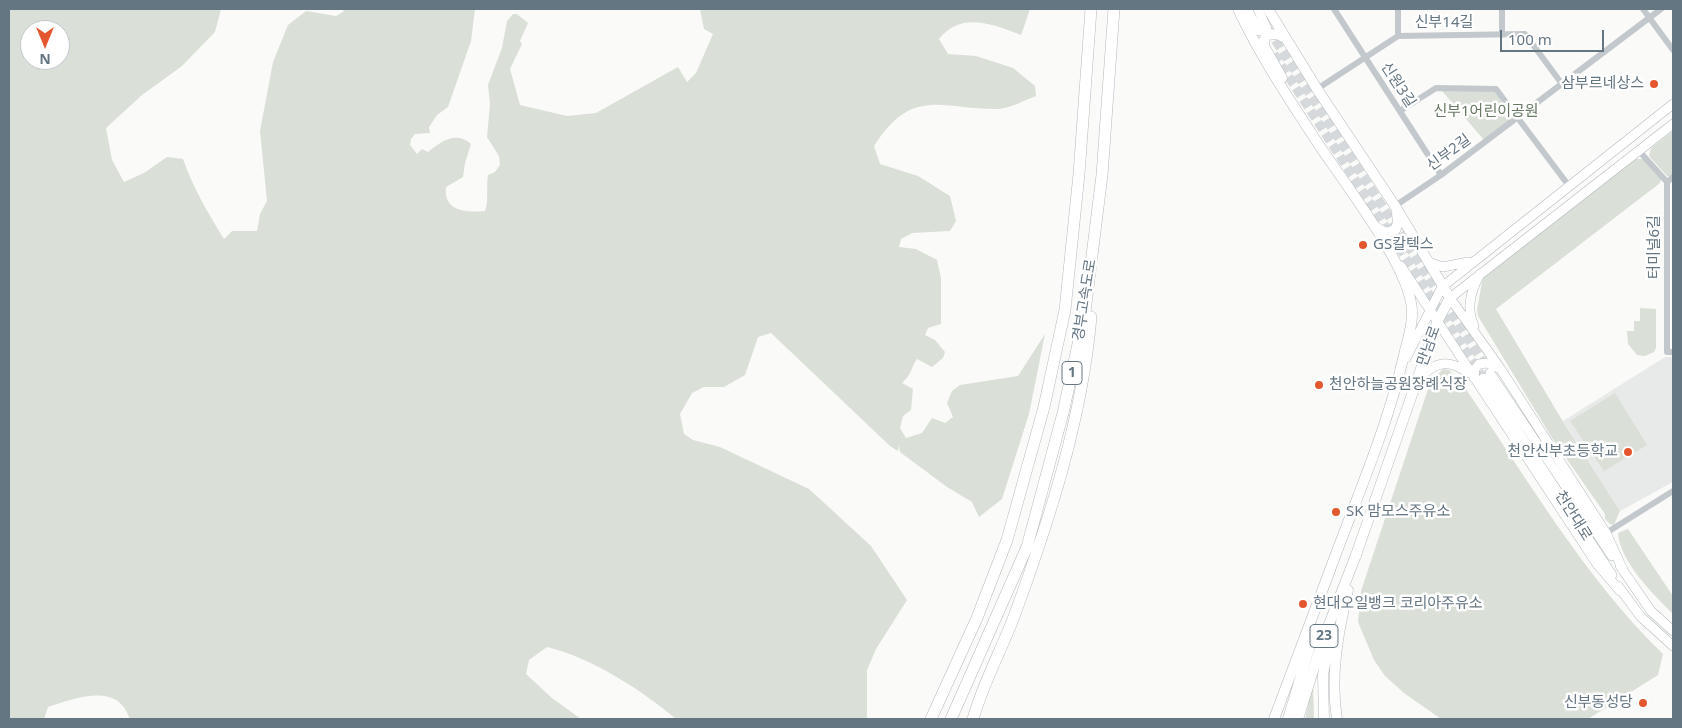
<!DOCTYPE html>
<meta charset="utf-8">
<style>
body{margin:0}
#map{position:relative;width:1682px;height:728px;overflow:hidden;background:#fafaf8;font-family:"Noto Sans",sans-serif}
canvas{display:block}
.frame{position:absolute;inset:0;border:10px solid #657683;pointer-events:none}
.north{position:absolute;left:20px;top:20px;width:50px;height:50px;box-sizing:border-box;background:#fff;border:1px solid #c1c8cd;border-radius:50%;rotate:180deg;font-size:14px;font-weight:700;line-height:20px;text-align:center;color:#657683}
.north::after{content:'';display:block;margin:auto;width:18px;height:22px;background:#e4572e;clip-path:polygon(50% 0,100% 100%,50% 72%,0 100%)}
.scale{position:absolute;left:1500px;top:30px;width:104px;height:22px;box-sizing:border-box;border:2px solid #657683;border-top:0;padding-left:6px;font-size:15px;line-height:18px;white-space:nowrap;color:#657683;-webkit-text-stroke:4px #fff;paint-order:stroke}
</style>
<div id="map">
<canvas width="1682" height="728"></canvas>
<div class="frame"></div>
<div class="north">N</div>
<div class="scale">100 m</div>
</div>
<script>
const context = document.querySelector('canvas').getContext('2d');
context.lineJoin = 'round';
function fillPath(path, color) { context.fillStyle = color; context.fill(path, 'evenodd'); }
function stroke(path, color, width, dash) { context.strokeStyle = color; context.lineWidth = width; context.lineCap = dash ? 'butt' : 'round'; context.setLineDash(dash || []); context.stroke(path); }
function drawText(font, color, halo, rows, align = 'center') {
  context.font = font + ' "Noto Sans","Noto Sans KR",sans-serif'; context.lineWidth = 5; context.setLineDash([]); context.textBaseline = 'middle'; context.strokeStyle = halo; context.fillStyle = color; for (const [text, x, y, turn = 0] of rows) {
    context.save(); context.translate(x, y); context.rotate((+turn || 0) * Math.PI / 180); context.textAlign = isNaN(turn) ? turn : align; if (halo) context.strokeText(text, 0, 0); context.fillText(text, 0, 0); context.restore();
  }
}
const built = new Path2D(`
 M1665,357H1673V482L1620,511L1563,421Z`);
const green = new Path2D(`
 M9,9H221L215,32L182,66L142,95L106,128L112,160L124,182L144,173L167,157L183,159C193,188 208,213 224,239L232,231H257L260,214L267,201L260,131L273,62L288,25L306,11L336,16L343,12L344,9H475L471,41L448,107L437,115L429,127L430,133L415,134L411,139L410,145L417,154L422,149L428,152C442,141 456,131 471,144L465,163L463,177L446,187C443,211 466,213 485,211C489,202 486,187 488,175L495,172L500,165L499,156L487,137L490,104L488,85L502,48L507,21L513,14H517L528,23L520,41L522,44L510,69L520,105L567,116L596,113L678,67L687,82L696,73L713,34L704,29L700,9H1030L1021,35C993,24 961,11 939,39L948,54L976,56L1013,68L1035,86L1036,96C1025,100 1011,108 999,109C942,110 913,85 874,146L880,164L918,176L950,196L956,221L950,231L912,233L901,239L899,247L916,249L937,260L941,278V324L928,328L925,335L935,340L945,352L943,358L932,367L917,359C910,369 913,373 902,383L913,389L911,410L903,416L900,428L906,438L922,433L932,418L945,423L953,417L947,403L952,391L960,385L1018,376L1045,334L1029,414L1002,499L979,517L972,502L947,487L900,452L899,445L898,451L890,446L771,333L758,337L745,375L724,387H704L692,393L680,414L684,434L693,440L720,447L809,489L871,546L907,600L876,649L867,670V718L676,719C642,690 590,657 547,647L529,660L526,674L552,698L581,719H130C128,715 126,709 122,705C106,686 68,700 48,707L44,719H9ZM30,30H60V60H30Z
 M1442,91H1494L1514,118L1484,140Z
 M1673,131V175L1672,177L1667,176L1649,156L1651,148Z
 M1635,159H1643L1661,179L1660,183L1496,309L1562,420L1620,511L1614,525L1610,524L1605,519V514L1552,438L1478,316L1477,309L1483,277Z
 M1640,308L1656,309V348L1654,352L1645,356L1637,355L1628,344L1627,331H1634V321H1640Z
 M1443,369L1449,370L1461,382C1523,472 1585,579 1663,654L1658,675L1588,719H1441L1404,693L1385,676L1374,660L1358,622L1361,591L1430,383Z
 M1615,393L1647,445L1604,471L1570,421Z
 M1628,529L1673,596V614C1653,594 1620,562 1618,533Z
 M1313,687L1314,719H1305L1312,689Z`);
const secondaryTunnel = new Path2D(`
 M1268,29L1490,373
 M1274,54L1483,378`);
const minor = new Path2D(`
 M1334,9L1441,175
 M1643,9L1673,50
 M1502,35V9
 M1398,36V9
 M1317,89L1398,36L1525,34L1562,84
 M1400,111L1436,88L1496,89L1569,186
 M1639,151L1667,182V352H1673
 M1667,182L1673,177
 M1395,206L1441,175L1661,9
 M1606,533L1673,491`);
const secondary = new Path2D(`
 M1247,9L1259,31
 M1258,9L1267,29
 M1428,262L1443,267L1468,262
 M1401,266L1597,564L1620,591
 M1474,326C1466,309 1471,290 1480,274
 M1406,358L1442,287L1673,104
 M1490,373L1612,556
 M1474,378L1475,369L1479,364L1487,363L1499,368
 M1483,378L1612,575
 M1417,381C1433,362 1448,358 1468,373
 M1620,566L1651,611L1673,631
 M1623,570L1606,533L1500,368L1450,298L1673,124
 M1618,586L1641,617L1673,646`);
const primary = new Path2D(`
 M1238,9C1261,58 1291,102 1321,148C1346,185 1411,269 1412,311C1413,326 1407,341 1404,355C1387,429 1356,499 1330,570
 M1268,9L1317,89L1395,206L1450,298L1438,320L1356,555
 M1282,78L1264,46V40L1267,35L1277,34L1285,38
 M1375,227L1386,233L1395,230L1398,223L1397,213`);
const trunk = new Path2D(`
 M1274,719L1330,570
 M1288,719L1315,629
 M1298,719L1321,645L1356,555
 M1324,719L1323,675L1330,636
 M1337,719C1330,676 1338,632 1348,590`);
const motorway = new Path2D(`
 M931,719L977,618L1007,540L1044,407L1065,310L1079,174L1091,9
 M951,719L1027,547L1063,413L1085,312L1102,175L1114,9
 M973,719C983,683 1002,649 1015,614C1050,518 1082,419 1091,317`);
const markers = [
 [1654,84,5,"#e4572e"],
 [1363,245,5,"#e4572e"],
 [1319,385,5,"#e4572e"],
 [1628,452,5,"#e4572e"],
 [1336,512,5,"#e4572e"],
 [1303,604,5,"#e4572e"],
 [1643,703,5,"#e4572e"]
];
const shields = [
 [1072,373,20],
 [1324,636,28]
];
const shieldNames = [
 ["1",1072,373],
 ["23",1324,636]
];
const streetNames = [
 ["신부14길",1444,23],
 ["신원3길",1398,85,57],
 ["신부2길",1449,153,-36],
 ["터미널6길",1655,247,-90],
 ["경부고속도로",1085,300,-81],
 ["만남로",1429,346,-70],
 ["천안대로",1573,516,58]
];
const poiNames = [
 ["삼부르네상스",1644,84,"right"],
 ["GS칼텍스",1373,245],
 ["천안하늘공원장례식장",1329,385],
 ["천안신부초등학교",1618,452,"right"],
 ["SK 맘모스주유소",1346,512],
 ["현대오일뱅크 코리아주유소",1313,604],
 ["신부동성당",1633,703,"right"]
];
const parkNames = [
 ["신부1어린이공원",1486,112]
];
fillPath(built, '#e8e9e9');
fillPath(green, '#dadfd7');
stroke(secondaryTunnel, '#d5d9db', 9, [9, 4.5]);
stroke(secondary, '#b3babf', 10);
stroke(primary, '#b5babe', 11);
stroke(trunk, '#b4b9bd', 11);
stroke(motorway, '#b4b9bd', 12);
stroke(minor, '#c3c8cc', 6);
stroke(secondary, '#fff', 9);
stroke(primary, '#fff', 10);
stroke(trunk, '#fff', 10);
stroke(motorway, '#fff', 11);
for (const [x, y, r, color] of markers) { const dot = new Path2D(); dot.arc(x, y, r, 0, 2 * Math.PI); context.fillStyle = color; context.fill(dot); stroke(dot, '#fff', 2); }
for (const [x, y, w] of shields) { const box = new Path2D(); box.roundRect(x - w / 2, y - 11.5, w, 23, 4); context.fillStyle = '#fff'; context.fill(box); stroke(box, '#657683', 1); }
drawText('bold 14px', '#657683', null, shieldNames);
drawText('15px', '#657683', '#fff', streetNames);
drawText('15px', '#657683', '#fff', poiNames, 'left');
drawText('15px', '#687a64', '#fff', parkNames);
</script>
